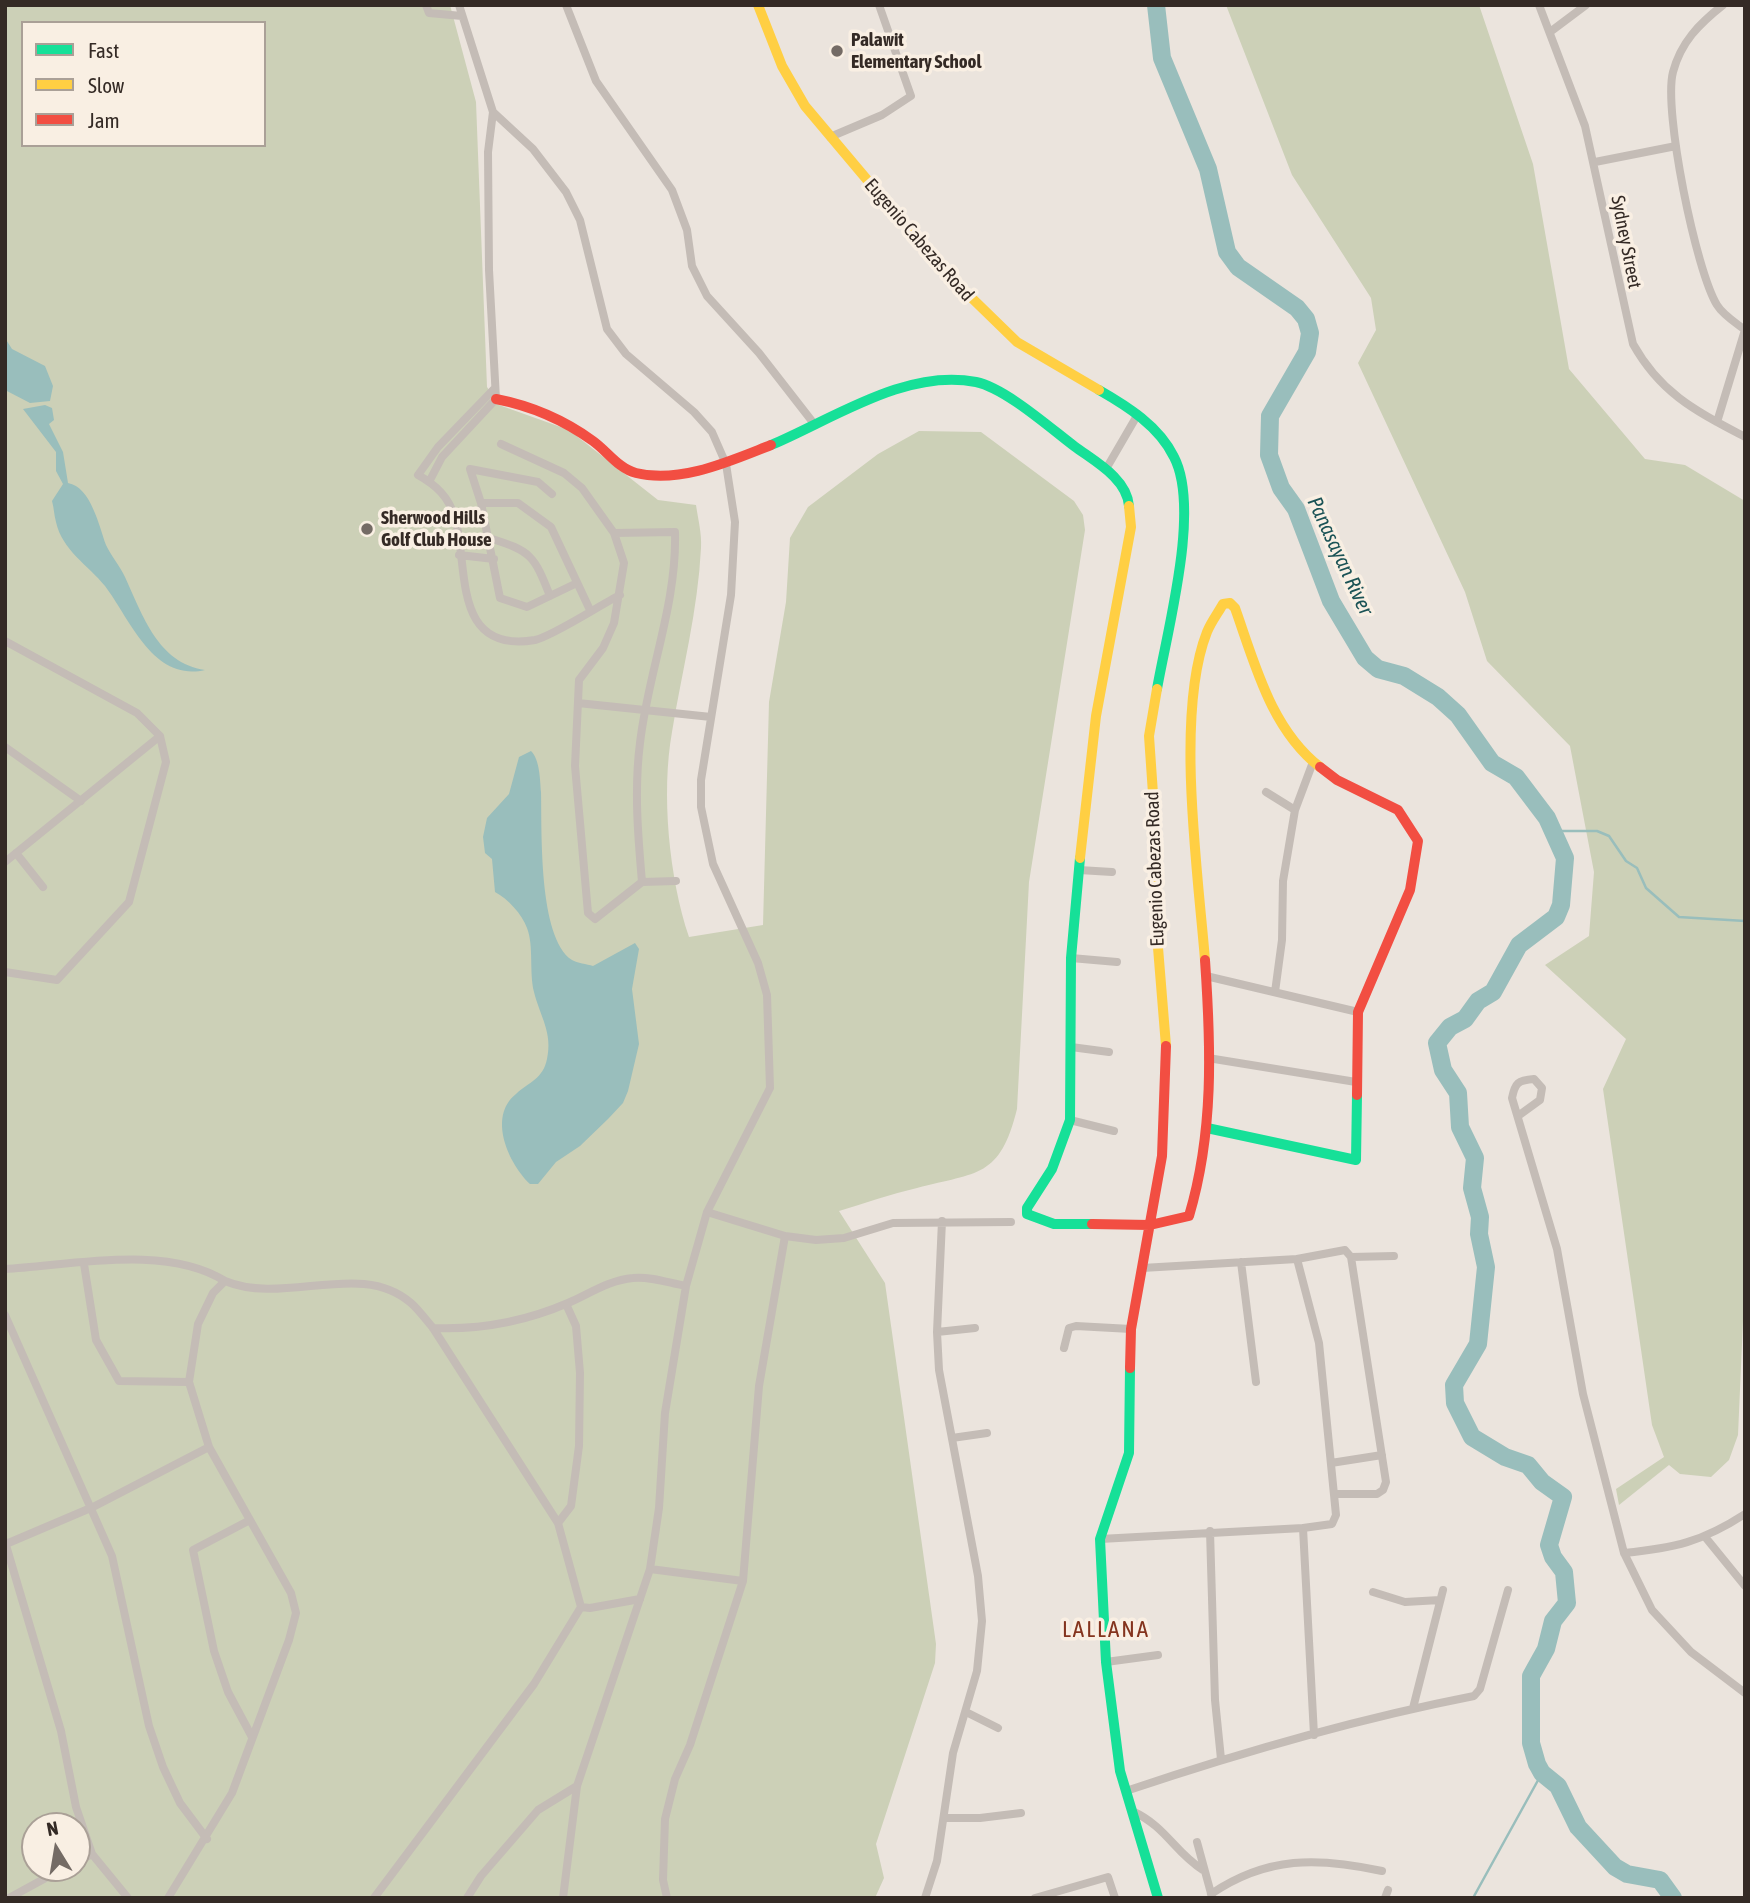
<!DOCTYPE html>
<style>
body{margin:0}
#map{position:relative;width:1750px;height:1903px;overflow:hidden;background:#ebe4dd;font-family:"Asap Condensed",sans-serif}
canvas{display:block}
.frame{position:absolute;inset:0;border:7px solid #342a25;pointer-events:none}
.legend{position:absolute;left:21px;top:21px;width:245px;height:126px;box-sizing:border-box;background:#f9efe3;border:2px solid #aaa097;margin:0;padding:9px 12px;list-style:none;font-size:21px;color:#342a25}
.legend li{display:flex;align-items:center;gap:14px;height:35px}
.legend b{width:35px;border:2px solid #aaa097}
.north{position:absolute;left:21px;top:1812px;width:70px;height:70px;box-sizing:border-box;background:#f9efe3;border:2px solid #aaa097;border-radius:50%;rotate:349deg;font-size:19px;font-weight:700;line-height:28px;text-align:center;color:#342a25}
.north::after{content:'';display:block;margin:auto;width:24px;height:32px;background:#746b65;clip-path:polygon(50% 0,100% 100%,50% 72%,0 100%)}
</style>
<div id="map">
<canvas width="1750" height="1903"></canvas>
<div class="frame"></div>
<ul class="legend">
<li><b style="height:9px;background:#16e098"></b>Fast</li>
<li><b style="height:9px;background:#ffcf43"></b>Slow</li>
<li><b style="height:9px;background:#f24e42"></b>Jam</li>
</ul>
<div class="north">N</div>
</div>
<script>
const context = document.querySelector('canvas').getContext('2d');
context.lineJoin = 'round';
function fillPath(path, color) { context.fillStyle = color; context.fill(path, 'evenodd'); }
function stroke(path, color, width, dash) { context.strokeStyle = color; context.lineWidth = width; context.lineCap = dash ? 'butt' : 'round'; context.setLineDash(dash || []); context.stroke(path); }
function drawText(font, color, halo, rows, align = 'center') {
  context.font = font + ' "Asap Condensed",sans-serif'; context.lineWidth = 7; context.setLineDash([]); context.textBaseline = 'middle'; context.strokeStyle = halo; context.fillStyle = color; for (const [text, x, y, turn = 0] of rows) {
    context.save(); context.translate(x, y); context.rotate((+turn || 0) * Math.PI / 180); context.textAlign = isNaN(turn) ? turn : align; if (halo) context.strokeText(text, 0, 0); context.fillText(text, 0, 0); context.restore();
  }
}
const green = new Path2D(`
 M5,5H450L476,102L487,387L499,405L569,430L658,500L696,505C698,519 702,534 701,548C698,610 682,671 672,732C661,793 669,878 689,937L763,925L769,702L786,602L790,538L808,507L878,454L919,431L981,432L1074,501L1083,515L1085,530L1029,882L1017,1109C1000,1178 978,1172 917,1188C891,1194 865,1203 839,1211L885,1283L936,1644L935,1663L876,1844L884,1878L875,1898H5ZM23,23H264V145H23ZM35,1826H77V1868H35Z
 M1226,5H1479L1533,164L1569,369L1645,459L1685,465L1745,501V1275L1738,1435L1729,1460L1711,1477L1680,1474L1669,1465L1619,1505L1616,1489L1664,1457L1652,1425L1603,1089L1626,1039L1545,965L1589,936L1594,872L1570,746L1487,661L1465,592L1358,363L1376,330L1371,298L1292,175Z`);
const water = new Path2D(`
 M5,338L12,349L45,366L53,386L50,401L30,403L5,390Z
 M45,405L52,408L54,420L49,424L63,452L68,483C91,487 99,526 106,545C111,556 120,566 125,577C143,616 158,663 205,670C153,682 130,619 105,586C88,565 62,550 56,522C54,515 54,508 52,501L63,484L56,471V452L23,409Z
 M531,751C540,760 540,780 541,792C542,830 538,938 572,960C577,963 587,964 593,966L635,943L639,949L632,989L639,1044L628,1091L623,1103L608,1119L580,1146L556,1162L538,1184H530C509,1164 487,1117 516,1094C529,1082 543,1079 547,1059C553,1033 540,1016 534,992C529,972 534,946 527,928C522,914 508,899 495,892L492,859L485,853L483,837L487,818L509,794L519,757Z`);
const stream = new Path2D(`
 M1555,831H1597L1609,836L1626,861L1637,868L1646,888L1679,917L1745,921
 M1473,1898L1542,1773`);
const river = new Path2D(`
 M1156,5L1162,58L1208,169L1227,252L1238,267L1297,308L1306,319L1310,333L1307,352L1270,416L1269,455L1281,488L1296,509L1331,601L1365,658L1378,669L1404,676L1438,697L1458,715L1492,763L1516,777L1547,818L1565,858L1561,905L1556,917L1519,945L1493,992L1478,1001L1465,1019L1450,1027L1437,1043L1443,1070L1458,1093L1460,1127L1475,1158L1472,1188L1480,1217L1479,1234L1486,1267L1478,1344L1454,1385L1455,1403L1472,1437L1505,1457L1528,1465L1542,1482L1563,1497L1549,1545L1553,1557L1564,1572L1567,1603L1553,1621L1546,1649L1531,1676V1743L1537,1764L1542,1773L1558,1786L1578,1827L1615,1867L1627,1874L1660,1880L1673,1898`);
const street = new Path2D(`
 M426,5L429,13L462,16
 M459,5L493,112L533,149L566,192L580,220L607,329L626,354L694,412L712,432L726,464L735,522L731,595L701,780V807L713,864L758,963L767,995L770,1088L707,1212L686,1286L665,1413L659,1508L650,1569L577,1786L563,1898
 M566,5L596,81L672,190L687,230L692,266L707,296L759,353L815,425
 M1539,5L1585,126L1633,344C1661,394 1696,411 1745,437
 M1550,32L1586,5
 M830,137L882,115L911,96L879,5
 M1595,162L1676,146
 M494,389L438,447L418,475C436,485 449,497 455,518C469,566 451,654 535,640C553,636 600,605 620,595
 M1717,422L1745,330C1736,323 1723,315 1717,305C1696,271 1663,110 1673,72C1681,42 1699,24 1723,5
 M501,444L564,473L582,488L614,533L624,563L614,623L603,648L579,680L575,766L588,913L595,919L642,882L676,881
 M1106,469L1138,414
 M429,482L442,457L496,399L489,270L488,152L493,112
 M552,494L538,482L470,469L481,503L500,598L527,607L577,583
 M481,503H518L551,527L590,610
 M614,533L675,532C677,605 648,672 640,743C634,790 638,836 642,882
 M489,538C531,551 534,555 550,596
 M459,555L494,559
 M5,641L137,713L160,736L166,762L129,902L57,980L5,972
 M578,703L711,717
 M5,747L81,801
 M1266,792L1295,810
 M16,853L43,887
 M5,862L160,736
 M1079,870L1112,872
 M1071,958L1117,962
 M1206,976L1358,1012
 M1275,992L1282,940L1283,881L1295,810L1313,762
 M1071,1047L1109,1052
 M1208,1058L1356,1082
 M1518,1116L1540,1100L1542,1088L1534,1079C1518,1080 1515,1083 1512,1098L1557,1249L1583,1394L1624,1553L1652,1610L1691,1652L1745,1693
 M1070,1120L1114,1131
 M707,1212L785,1236L816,1240L844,1238L893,1223L1011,1222
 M1351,1257L1394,1256
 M1297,1259L1345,1250L1351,1257L1386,1482L1383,1490L1377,1494H1334
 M1241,1262L1256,1382
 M84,1264L96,1340L119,1381L189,1382
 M1142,1268L1297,1259L1319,1343L1336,1515L1332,1524L1303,1528L1314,1735
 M5,1269C73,1265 166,1244 225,1281
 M5,1315L112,1556L149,1726L163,1767L180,1803L207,1839
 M433,1328C481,1330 524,1322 568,1303C589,1294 609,1280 633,1278C650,1276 669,1283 686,1286
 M937,1332L975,1328
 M1064,1348L1069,1328L1076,1326L1131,1329
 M952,1438L987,1433
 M1331,1463L1382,1455
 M250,1520L193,1550L214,1651L228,1692L252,1737
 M558,1523L571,1506L579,1446L580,1373L576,1326L566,1304
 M1210,1531L1215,1700L1221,1759
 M1706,1538L1745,1586
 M1100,1539L1303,1528
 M5,1542L61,1731L76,1807L92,1854L128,1898
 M6,1544L93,1507L209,1447
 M1624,1553C1674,1548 1702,1542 1745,1514
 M650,1569L743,1581
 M1373,1592L1405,1602L1440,1600
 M581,1607L590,1608L640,1599
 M1106,1662L1158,1655
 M1413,1708L1443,1590
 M966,1712L998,1728
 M1126,1791C1239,1753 1356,1719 1474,1696L1480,1689L1508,1590
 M1132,1811C1167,1827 1174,1852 1203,1870
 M945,1818H980L1021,1813
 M1197,1842L1212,1897
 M77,1862L92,1854
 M1211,1894C1267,1856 1318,1857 1382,1871
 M9,1898L64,1868
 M168,1898L232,1793L289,1640L296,1613L291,1593L209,1447L189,1382L198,1324L213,1293L225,1281C285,1306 361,1259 411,1303C419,1310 426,1320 433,1328L558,1523L581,1607L534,1684L374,1898
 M467,1898L481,1876L538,1810L577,1786
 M667,1898L663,1880L665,1819L675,1779L690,1745L743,1581L759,1386L785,1236
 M925,1898L937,1861L953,1753L977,1671L982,1621L978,1576L939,1370L937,1332L942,1221
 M1035,1898L1108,1877L1115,1898
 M1385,1898L1388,1890`);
const fast = new Path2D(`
 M1099,390C1127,406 1159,426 1174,457C1201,509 1167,631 1157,689
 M771,445C833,419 906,368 976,382C1005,388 1049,427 1074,446C1094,461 1127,478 1129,506
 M1080,858L1071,958L1070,1120L1052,1169L1027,1208V1214L1054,1224H1092
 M1207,1128L1356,1160L1357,1095
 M1130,1368L1129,1453L1100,1539L1106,1662L1120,1771L1158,1898`);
const slow = new Path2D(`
 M758,5L782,66L805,106L943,270L1017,342L1099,390
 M1157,689L1149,736L1157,851L1156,923L1166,1046
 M1080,858L1096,716L1131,527L1129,506
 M1205,960C1198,872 1175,713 1207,632C1211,622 1218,613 1223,604L1230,603L1235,608C1255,664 1271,729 1320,767`);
const jam = new Path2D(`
 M496,399C532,406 564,420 593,441C607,451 619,469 636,473C680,484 730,461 771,445
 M1320,767L1337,780L1398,810L1418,841L1410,890L1358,1012L1357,1095
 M1092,1224L1150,1225L1189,1216C1214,1132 1211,1047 1205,960
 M1130,1368L1131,1329L1162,1156L1166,1046`);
const markers = [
 [837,51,7,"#746b65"],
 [367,529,7,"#746b65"]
];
const poiNames = [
 ["Palawit",851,40],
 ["Elementary School",851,62],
 ["Sherwood Hills",381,518],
 ["Golf Club House",381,540]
];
const streetNames = [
 ["Eugenio Cabezas Road",919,240,49],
 ["Sydney Street",1626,242,79],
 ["Eugenio Cabezas Road",1155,869,-92]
];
const waterNames = [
 ["Panasayan River",1340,556,65]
];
const quarterNames = [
 ["LALLANA",1106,1630]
];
fillPath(green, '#ccd0b7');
fillPath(water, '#99bebc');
stroke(stream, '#99bebc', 2.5);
stroke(river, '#99bebc', 18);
stroke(street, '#c4bcb6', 8);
stroke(fast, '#16e098', 10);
stroke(slow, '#ffcf43', 10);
stroke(jam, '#f24e42', 10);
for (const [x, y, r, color] of markers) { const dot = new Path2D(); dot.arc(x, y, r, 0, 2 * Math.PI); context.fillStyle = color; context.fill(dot); stroke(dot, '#f9efe3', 2.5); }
drawText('bold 19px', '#342a25', '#f9efe3', poiNames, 'left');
drawText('19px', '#342a25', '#f9efe3', streetNames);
drawText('italic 21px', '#1b5356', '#f9efe3', waterNames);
context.letterSpacing = '2px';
drawText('23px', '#84341e', '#f9efe3', quarterNames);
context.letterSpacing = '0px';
</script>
